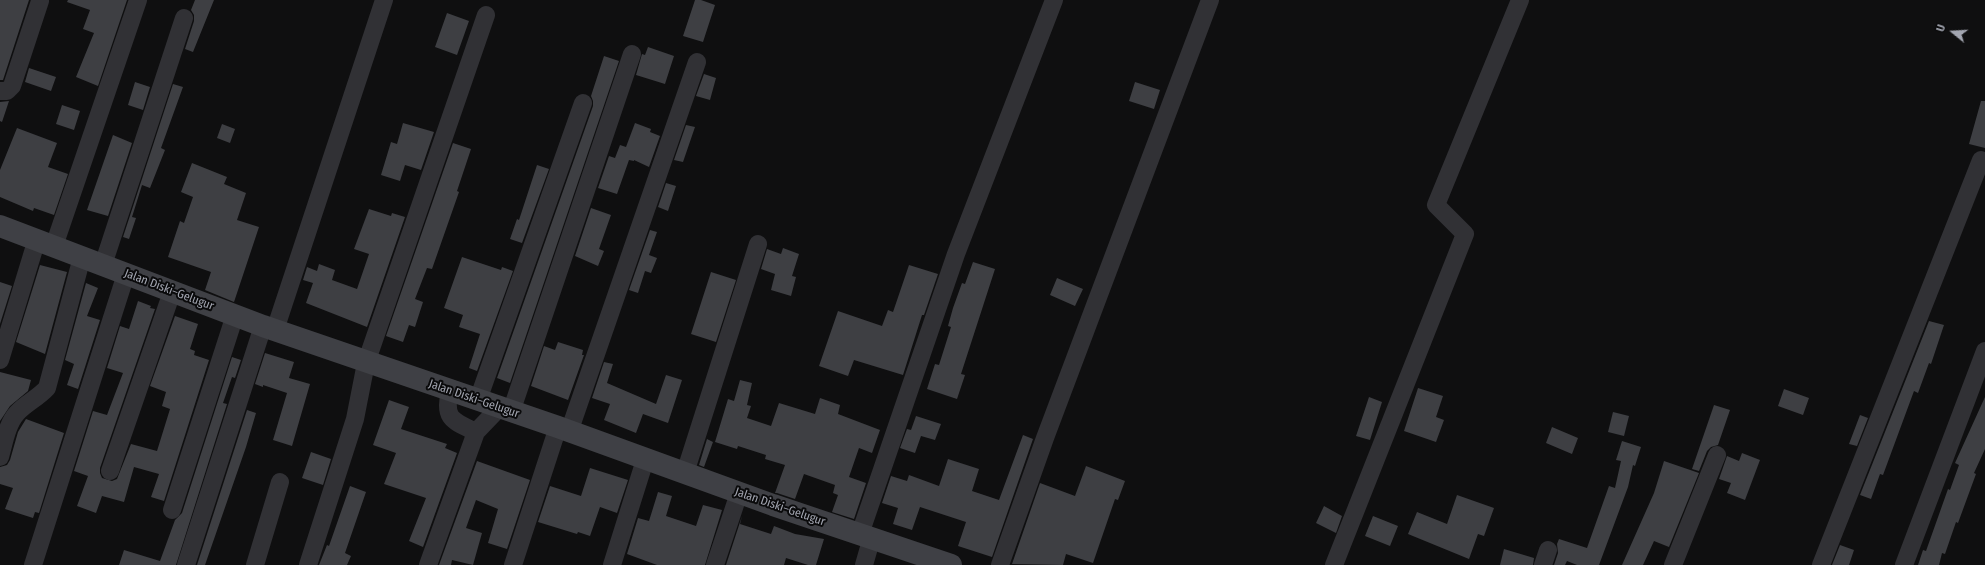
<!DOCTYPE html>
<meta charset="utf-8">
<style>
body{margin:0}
#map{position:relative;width:1985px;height:565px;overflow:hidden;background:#0f0f10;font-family:"Fira Sans Condensed",sans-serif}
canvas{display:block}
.north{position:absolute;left:1933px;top:12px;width:40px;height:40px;-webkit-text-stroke:3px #0a0a0b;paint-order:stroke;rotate:288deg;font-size:11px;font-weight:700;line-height:16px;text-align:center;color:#a2a5b0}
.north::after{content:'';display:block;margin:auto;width:14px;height:18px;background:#a2a5b0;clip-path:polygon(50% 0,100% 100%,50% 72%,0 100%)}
</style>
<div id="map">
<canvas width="1985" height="565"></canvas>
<div class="north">U</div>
</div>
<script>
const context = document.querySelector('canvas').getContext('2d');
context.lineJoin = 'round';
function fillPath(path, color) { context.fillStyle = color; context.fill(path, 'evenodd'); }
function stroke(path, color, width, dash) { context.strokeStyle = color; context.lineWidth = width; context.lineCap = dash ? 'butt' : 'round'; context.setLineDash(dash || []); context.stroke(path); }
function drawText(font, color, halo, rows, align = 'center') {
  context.font = font + ' "Fira Sans Condensed",sans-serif'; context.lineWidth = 4; context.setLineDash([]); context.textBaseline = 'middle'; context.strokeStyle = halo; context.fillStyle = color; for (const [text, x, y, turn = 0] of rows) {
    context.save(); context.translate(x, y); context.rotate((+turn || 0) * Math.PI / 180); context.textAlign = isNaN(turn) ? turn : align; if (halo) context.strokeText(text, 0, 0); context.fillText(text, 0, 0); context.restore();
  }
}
const building = new Path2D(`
 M0,0H29L3,80H0Z
 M68,0H127L98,86L76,77L94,33L83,29L90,10L67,2Z
 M195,0H214L193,52L185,49L194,21V15L191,10Z
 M695,0H701L715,5L703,42L683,36Z
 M447,13L469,21L457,55L435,47Z
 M648,47L674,56L665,84L636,75L642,54L645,55Z
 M604,56L619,61L510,383L497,378L593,106V101L591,96Z
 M29,68L56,77L51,91L25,82Z
 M704,74L716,78L710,100L696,96Z
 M135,82L150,87L143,110L128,105Z
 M1135,82L1160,90L1154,109L1129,101Z
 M173,84L183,87L161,148L165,150L150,188L142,185L132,217L136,218L129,239L123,237Z
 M9,101L2,122L0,121V102Z
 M1981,101H1985V148L1969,144Z
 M62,105L80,111L74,130L56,124Z
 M403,123L434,132L421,170L405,165L400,181L381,175L391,142L397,144Z
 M635,123L651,129L650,132L660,136L649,167L634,160V161L629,160L617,194L598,188L609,156L615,158L620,145L626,147Z
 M222,124L235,129L230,143L217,138Z
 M686,125L695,127L683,162L674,160Z
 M17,128L57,143L48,167L68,174L54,215L34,208L33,211L0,197V170Z
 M113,135L132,143L108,216L87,210Z
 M453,143L471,149L457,191L459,192L432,269L427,268L415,299L423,302L415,327L409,325L403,342L386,336Z
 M192,163L227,177L224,184L246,193L237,220L259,227L234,302L205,290L211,272L168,257L180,221L184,223L193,197L181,192Z
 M537,165L549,169L522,243L510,239L517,219L519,220Z
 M666,183L676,186L668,211L658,207Z
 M591,208L611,215L599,249L604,251L598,266L575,256Z
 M369,209L391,216L392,213L405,217L367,327L306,303L313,283L303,280L307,267L317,271L319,264L335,270L332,280L357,289L369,254L354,249Z
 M650,230L657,232L649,255L657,258L651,273L645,271L638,293L629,290Z
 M783,248L799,254L792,276L796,277L791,296L771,290L775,274L761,269L767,249L781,254Z
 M462,257L501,270L502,267L513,271L477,371L469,368L480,334L459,327L463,315L444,308Z
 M973,262L995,269L961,374L965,375L957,399L927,389L935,364L939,365L951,327L948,326L953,308L962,283L965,284Z
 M40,265L67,272L45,354L16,342Z
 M909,265L938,274L924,315H922L903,375L854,360L848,376L819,366L838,311L882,326L888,310L893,312Z
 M711,272L736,280L716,342L691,334Z
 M1057,278L1083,289L1075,306L1050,295Z
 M0,282L12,286L0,324Z
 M86,283L98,288L87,316L100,320L78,389L67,385L74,364L65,360Z
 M138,301L151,306L150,308L155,309L100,468V473L102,478L112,481L117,479L131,444L157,451L170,409L162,406L166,392L150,386L175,316L198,324L190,349L195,351L194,355L209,360L164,501L151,497L159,474L134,467L124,502L102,496L96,513L77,506L88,476L74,471L93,411L107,415L123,373L107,368L120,326L129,329Z
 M1929,321L1944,325L1931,364L1929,363L1918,393L1914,391L1883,475L1880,474L1871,499L1860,495Z
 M558,342L583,350L582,355H584L568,400L531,386L544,346L555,350Z
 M265,353L294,362L289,378L310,384L292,446L273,440L287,393L263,385V387L255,384Z
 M232,357L241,360L235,378L232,377L223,403L227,404L176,565H119L124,550L160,561L175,520L182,513Z
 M604,362L613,364L607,383L656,404L666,375L682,380L668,423L643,414L636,433L604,420L610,404L592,398Z
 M0,372L31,380L28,391L10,406L0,421Z
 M740,380L752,383L747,405L751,406L747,418L771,426L779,403L815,414L820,398L840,405L838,414L880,430L872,453L859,448L849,477L866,483L854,519L832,512L838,495L833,493L835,485L804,474L795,499L777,493H775L785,465L765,459L766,455L738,446L737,449L715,442L728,399L734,401Z
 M1418,388L1443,396L1436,417L1444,420L1436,442L1404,431Z
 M1784,389L1809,398L1803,415L1778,406Z
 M1369,397L1382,402L1370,440L1356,436Z
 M1985,397V449L1974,473L1976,474L1958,523L1956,522L1945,554L1942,553L1939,565H1918L1923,550L1926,551L1948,489L1950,490L1959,465L1955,463Z
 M389,400L409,407L401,429L447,444L445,448L457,453L423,547L409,541L426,498L384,484L396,453L373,445Z
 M1714,405L1730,410L1718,445L1711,447L1707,451L1699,471L1692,469Z
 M247,410L256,413L246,447L205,565H197Z
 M1613,412L1629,416L1624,436L1608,432Z
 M1860,415L1868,418L1857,446L1849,444Z
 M916,416L941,424L935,440L921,436L915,453L900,448L907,429L911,430Z
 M26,419L64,433L39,513L35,512L33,518L5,509L13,488L0,484V467L7,465L10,460L18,432Z
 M1552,427L1578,438L1572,454L1546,443Z
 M1023,435L1033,439L992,557L958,546L966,522L920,507L912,530L893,524L898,508L882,503L891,476L907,481L909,475L939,486L948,459L979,469L972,491L999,500Z
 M707,439L713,442L704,467L699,465Z
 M1622,441L1641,447L1635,466L1633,465L1628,487L1599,565H1577L1567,561L1565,565H1554L1558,553L1557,544L1559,539L1587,548L1609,486L1615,488L1621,461L1616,460Z
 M311,452L331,459L323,485L302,478Z
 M1742,453L1760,460L1745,500L1727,493L1731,483L1719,479L1727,456L1739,461Z
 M477,461L530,480L507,549L488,543L498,509L476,500L466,528L482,533L473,565L452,560L451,565H439Z
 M1664,461L1699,473L1669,547L1654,541L1643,565H1622L1654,493Z
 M1086,466L1125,481L1118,500L1115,499L1093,563L1066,554L1063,565L1012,564L1040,483L1075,496Z
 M590,468L628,480L617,513L600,507L590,536L578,532L577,534L538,522L550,486L581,496Z
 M350,486L366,492L345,553L351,556L347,565H319L327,545L329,546Z
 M658,492L672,496L666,516L696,526L703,505L722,510L705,565H657L627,554L638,518L649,521Z
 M1457,495L1494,508L1484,536L1478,534L1469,559L1408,534L1417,512L1447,524Z
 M1324,506L1342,516L1336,533L1316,523Z
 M742,516L740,524L771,534L774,526L795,534L824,539L816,565H808L786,558L784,565H726Z
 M1373,516L1398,526L1390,546L1365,536Z
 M1840,545L1854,550L1849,565H1832Z
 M1504,549L1534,558L1533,565H1500Z`);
const minor = new Path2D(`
 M0,91H7L12,86L40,1
 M54,246L138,0
 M103,265L184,18
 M275,330L384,0
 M0,360L37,239
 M450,391C443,419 453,421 476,432
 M478,400L583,103
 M511,412L632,54
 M569,432L697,62
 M0,457C4,443 7,424 17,413C26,403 38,398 47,388L82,257
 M110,471L172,292
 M685,473L758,244
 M172,510L235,315
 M860,534L956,254L1054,0
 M33,565L126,274
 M186,565L263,326
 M255,565L280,482
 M308,565L355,419L366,363L486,15
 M428,565L476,432L499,408
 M513,565L558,427
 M612,565L645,460
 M715,565L739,493
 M864,565L872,537
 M1000,565L1045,438L1210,0
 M1334,565L1465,234L1436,205L1520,0
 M1543,565L1548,550
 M1673,565L1717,455
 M1821,565L1981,160
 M1904,565L1985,351`);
const secondary = new Path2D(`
 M0,226L263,326L558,427L773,505L951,565`);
const streetNames = [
 ["Jalan Diski–Gelugur",169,290,21],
 ["Jalan Diski–Gelugur",474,399,19],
 ["Jalan Diski–Gelugur",780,507,19]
];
fillPath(building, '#3e3f43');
stroke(minor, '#313135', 18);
stroke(secondary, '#3f4045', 22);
drawText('12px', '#a2a5b0', '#0a0a0b', streetNames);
</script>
